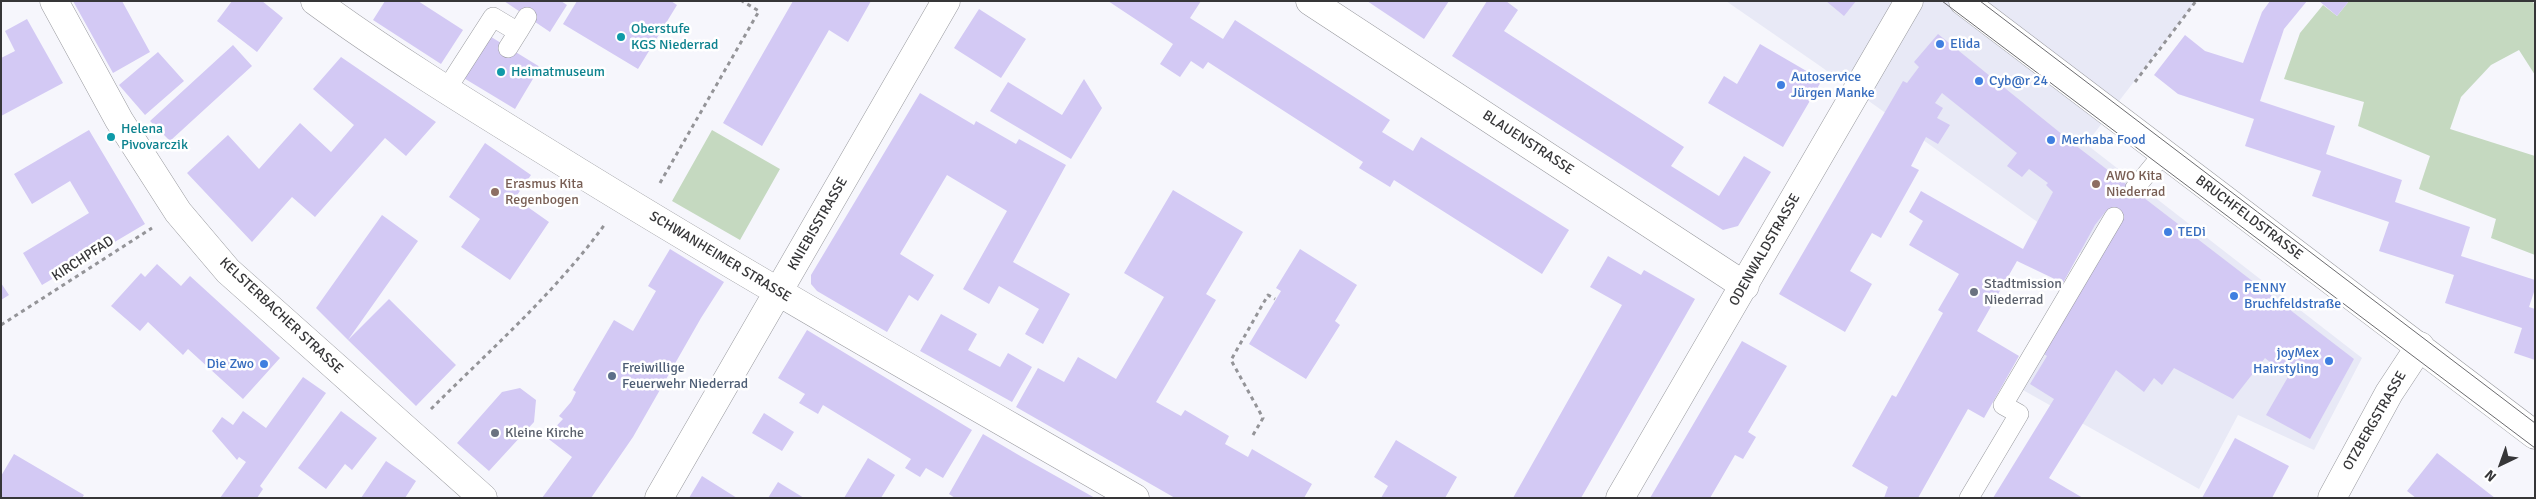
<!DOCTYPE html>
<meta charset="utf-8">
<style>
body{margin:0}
#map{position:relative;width:2536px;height:499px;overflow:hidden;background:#f6f6fc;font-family:Signika,sans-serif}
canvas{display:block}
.frame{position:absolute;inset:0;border:2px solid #363638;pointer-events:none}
.north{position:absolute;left:2476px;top:439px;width:50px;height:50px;-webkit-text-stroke:4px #fff;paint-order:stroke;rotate:222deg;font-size:14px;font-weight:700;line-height:20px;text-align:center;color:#363638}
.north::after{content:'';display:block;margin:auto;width:18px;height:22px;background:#363638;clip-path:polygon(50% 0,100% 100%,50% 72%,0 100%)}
</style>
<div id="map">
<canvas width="2536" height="499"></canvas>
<div class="frame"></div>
<div class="north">N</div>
</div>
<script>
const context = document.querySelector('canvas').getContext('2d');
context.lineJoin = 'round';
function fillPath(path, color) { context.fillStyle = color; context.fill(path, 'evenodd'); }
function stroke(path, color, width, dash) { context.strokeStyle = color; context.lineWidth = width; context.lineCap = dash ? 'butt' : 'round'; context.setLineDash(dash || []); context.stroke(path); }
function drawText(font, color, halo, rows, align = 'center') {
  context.font = font + ' Signika,sans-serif'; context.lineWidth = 5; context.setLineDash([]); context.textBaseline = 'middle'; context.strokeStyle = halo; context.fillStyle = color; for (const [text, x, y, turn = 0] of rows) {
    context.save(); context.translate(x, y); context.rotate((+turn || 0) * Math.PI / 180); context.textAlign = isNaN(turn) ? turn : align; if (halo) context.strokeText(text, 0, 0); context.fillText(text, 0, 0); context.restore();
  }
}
const built = new Path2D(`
 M1726,1H2196L2086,144L2362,358L2314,450L2238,415L2199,489L2014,385L2089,259L1820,66Z`);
const green = new Path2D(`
 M2349,1H2532L2535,5V75L2519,50L2491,65L2461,97L2450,129L2535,156V255L2491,238L2496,219L2419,189L2430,156L2358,126L2364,102L2284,79L2300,33L2323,5L2337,16Z
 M712,130L780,169L740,240L672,201Z`);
const building = new Path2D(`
 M73,1H122L150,52L113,73Z
 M232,1H262L283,18L257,52L217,21Z
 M385,1H418L463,30L441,64L373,20Z
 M504,1H561L567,5L550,32Z
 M577,1H671L677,5L638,69L563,24Z
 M793,1H871L848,42L829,30L762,146L723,123Z
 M1108,1H1201L1190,18L1223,39L1235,20L1390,120L1382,132L1413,151L1421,137L1569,230L1542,274L1394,180L1390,187L1359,168L1363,162L1208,62L1203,69L1191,61L1180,77L1160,64L1173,44Z
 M1367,1H1449L1424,39Z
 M1487,1H1506L1518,10L1504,31L1684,147L1671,166L1719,196L1744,156L1771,172L1738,226L1723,230L1452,56Z
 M1826,1H1856L1844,16Z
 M2270,1H2307L2284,29L2260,101L2335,126L2326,154L2402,180L2395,202L2470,227L2461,256L2535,280V289L2529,307L2535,309V360L2514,353L2522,328L2445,303L2454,275L2379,251L2389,222L2312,196L2321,171L2245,146L2254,119L2178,94L2154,75L2185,35L2205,51L2243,63L2262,12Z
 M2319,1H2349L2337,16Z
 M979,9L1026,39L1001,78L954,48Z
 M27,19L63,83L1,116V58L15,51L5,31Z
 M1938,34L2079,148L2354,359L2310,439L2266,415L2288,377L2265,358L2233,399L2174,368L2162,385L2154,378L2144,392L2116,370L2049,478L2083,498H1993L2054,399L2030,384L2047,356L2041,352L2120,222L2106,211L2095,225L2063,283L2017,261L1977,331L2019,356L1984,418L1968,409L1918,498H1884L1888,487L1852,466L1892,395L1896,397L1943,313L1938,310L1959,274L1909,245L1923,221L1909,212L1921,191L2023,249L2053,192L2046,185L2048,183L2029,169L2022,177L2007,166L2017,153L1942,93L1935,103L1943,108L1937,118L1950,125L1938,144L1926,137L1911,166L1919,170L1881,238L1872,233L1850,271L1872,284L1845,332L1779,294L1903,81L1907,83L1919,67L1914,62Z
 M488,35L540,67L515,109L462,77Z
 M1760,44L1822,80L1783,147L1708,103L1724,76L1737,84Z
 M233,45L252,66L170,141L150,121Z
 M158,52L184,81L145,115L119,85Z
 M341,57L436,122L406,156L385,138L315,217L292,197L252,242L187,173L228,135L259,169L300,123L331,152L354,125L313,89Z
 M1084,79L1102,108L1071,159L990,111L1008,82L1062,115Z
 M920,93L974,125L976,121L1016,144L1019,139L1066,165L1013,262L1070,294L1043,344L1025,334L1039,309L999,286L989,304L963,289L1007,211L947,175L900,254L934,275L918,301L909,295L887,332L817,291L811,284V275Z
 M89,130L145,224L42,285L23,253L89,213L70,181L32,204L14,174Z
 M485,143L531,175L515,198L549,222L510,280L461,247L480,219L449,197Z
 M1173,190L1243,232L1206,294L1216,300L1156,402L1181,416L1185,410L1229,436L1225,444L1248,457L1252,449L1312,484L1304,498H1175L1016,407L1038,368L1064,382L1078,357L1116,379L1164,297L1124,273Z
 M382,215L418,241L348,340L316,308Z
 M670,249L724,282L701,318L633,437L591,498H542L572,457L546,437L563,419L559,416L571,402L576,392L573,390L614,320L633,331L656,291L648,286Z
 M1300,249L1357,285L1335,321L1340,325L1306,379L1249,344L1281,291L1276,288Z
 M1608,256L1641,275L1644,270L1695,299L1581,498H1513L1622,305L1590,287Z
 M157,264L181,286L190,276L280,358L243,399L188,349L183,355L148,322L140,331L111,306L141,273L145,277Z
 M1,283L9,295L1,300Z
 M389,299L456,365L416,406L348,340Z
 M941,314L977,334L968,350L1000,367L1008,353L1032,367L1012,402L920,351Z
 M807,330L972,430L943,478L926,468L920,477L905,468L911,459L882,441L823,405L818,414L799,403L805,394L778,378Z
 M1742,341L1787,366L1748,432L1756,437L1743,459L1735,455L1710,498H1650Z
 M303,377L326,393L260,486L263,489L257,498H220L246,462L239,457L237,460L212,431L222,417L233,425L243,411L266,428Z
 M520,388L536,400L534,422L489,471L457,443L502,392Z
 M341,411L377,438L352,470L345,464L326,489L298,468Z
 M764,413L794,432L782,451L752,433Z
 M983,434L1022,457L1095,498H955L949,494Z
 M2235,438L2289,466L2272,498H2202Z
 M1396,440L1457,477L1445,498H1381L1388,486L1374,477Z
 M2437,453L2495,498H2416L2407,491Z
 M14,454L84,495L82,498H1V476Z
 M868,458L895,475L881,498H844Z
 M386,461L416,481L405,498H361Z
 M702,476L737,498H689Z
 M778,482L804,498H768Z`);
const path = new Path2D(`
 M2135,82L2196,1
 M660,183L759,11L742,1
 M1,325L152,228
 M431,409C490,350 556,292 605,224
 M1253,435L1263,418L1231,360L1268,295L1275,299`);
const lane = new Path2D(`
 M508,48L518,32
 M446,90L493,17L518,32L527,17
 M2135,188L2163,154
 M1969,498L2019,414L2003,405L2114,217`);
const street = new Path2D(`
 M54,1L119,120L178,212L228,271L483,498
 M315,1C401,64 492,118 582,174C764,286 950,391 1135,498
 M1310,1L1745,286
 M659,498L946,1
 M1620,498L1909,1
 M2332,498L2389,393L2420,346`);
const secondary = new Path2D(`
 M1963,1L2535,435`);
const tram = new Path2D(`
 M1942,1L2535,448
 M1980,1L2535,423`);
const markers = [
 [621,37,5,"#0f9aa8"],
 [1940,44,5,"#3f7fe0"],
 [501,72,5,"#0f9aa8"],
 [1979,81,5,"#3f7fe0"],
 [1781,85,5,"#3f7fe0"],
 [111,137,5,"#0f9aa8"],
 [2051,140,5,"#3f7fe0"],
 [2096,184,5,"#8d6e63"],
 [495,192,5,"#8d6e63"],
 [2168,232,5,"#3f7fe0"],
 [1974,292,5,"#6b7280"],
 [2234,296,5,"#3f7fe0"],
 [2329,361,5,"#3f7fe0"],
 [264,364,5,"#3f7fe0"],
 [612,376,5,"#5c6f8a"],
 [495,433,5,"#6b7280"]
];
const cultureNames = [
 ["Oberstufe",631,29],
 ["KGS Niederrad",631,45],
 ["Heimatmuseum",511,72],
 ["Helena",121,129],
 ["Pivovarczik",121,145]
];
const shopNames = [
 ["Elida",1950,44],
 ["Autoservice",1791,77],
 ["Jürgen Manke",1791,93],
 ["Cyb@r 24",1989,81],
 ["Merhaba Food",2061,140],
 ["TEDi",2178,232],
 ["PENNY",2244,288],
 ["Bruchfeldstraße",2244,304],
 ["joyMex",2319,353,"right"],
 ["Hairstyling",2319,369,"right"],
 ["Die Zwo",254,364,"right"]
];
const streetNames = [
 ["BLAUENSTRASSE",1528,143,33],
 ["BRUCHFELDSTRASSE",2249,218,37],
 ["KNIEBISSTRASSE",818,224,-60],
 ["ODENWALDSTRASSE",1765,250,-60],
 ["SCHWANHEIMER STRASSE",720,257,31],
 ["KIRCHPFAD",83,259,-33],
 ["KELSTERBACHER STRASSE",281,316,43],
 ["OTZBERGSTRASSE",2375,421,-60]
];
const educationNames = [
 ["AWO Kita",2106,176],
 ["Niederrad",2106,192],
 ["Erasmus Kita",505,184],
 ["Regenbogen",505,200]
];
const worshipNames = [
 ["Stadtmission",1984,284],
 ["Niederrad",1984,300],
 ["Kleine Kirche",505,433]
];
const serviceNames = [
 ["Freiwillige",622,368],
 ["Feuerwehr Niederrad",622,384]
];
fillPath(built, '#e8e9f6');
fillPath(green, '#c5d9c0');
fillPath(building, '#d3c9f4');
stroke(lane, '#97989d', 20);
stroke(street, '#97989d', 29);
stroke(secondary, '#97989d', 29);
stroke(path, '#949498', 3, [4, 4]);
stroke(lane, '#fff', 19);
stroke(street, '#fff', 28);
stroke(secondary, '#fff', 28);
stroke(tram, '#6b6b6f', 1);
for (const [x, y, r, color] of markers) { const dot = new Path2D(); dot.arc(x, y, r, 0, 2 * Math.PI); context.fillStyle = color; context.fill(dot); stroke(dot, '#fff', 2); }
drawText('14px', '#0d838f', '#fff', cultureNames, 'left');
drawText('14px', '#366cbe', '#fff', shopNames, 'left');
drawText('14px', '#363638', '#fff', streetNames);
drawText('14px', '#785e54', '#fff', educationNames, 'left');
drawText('14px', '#5b616d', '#fff', worshipNames, 'left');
drawText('14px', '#4e5e75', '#fff', serviceNames, 'left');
</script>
